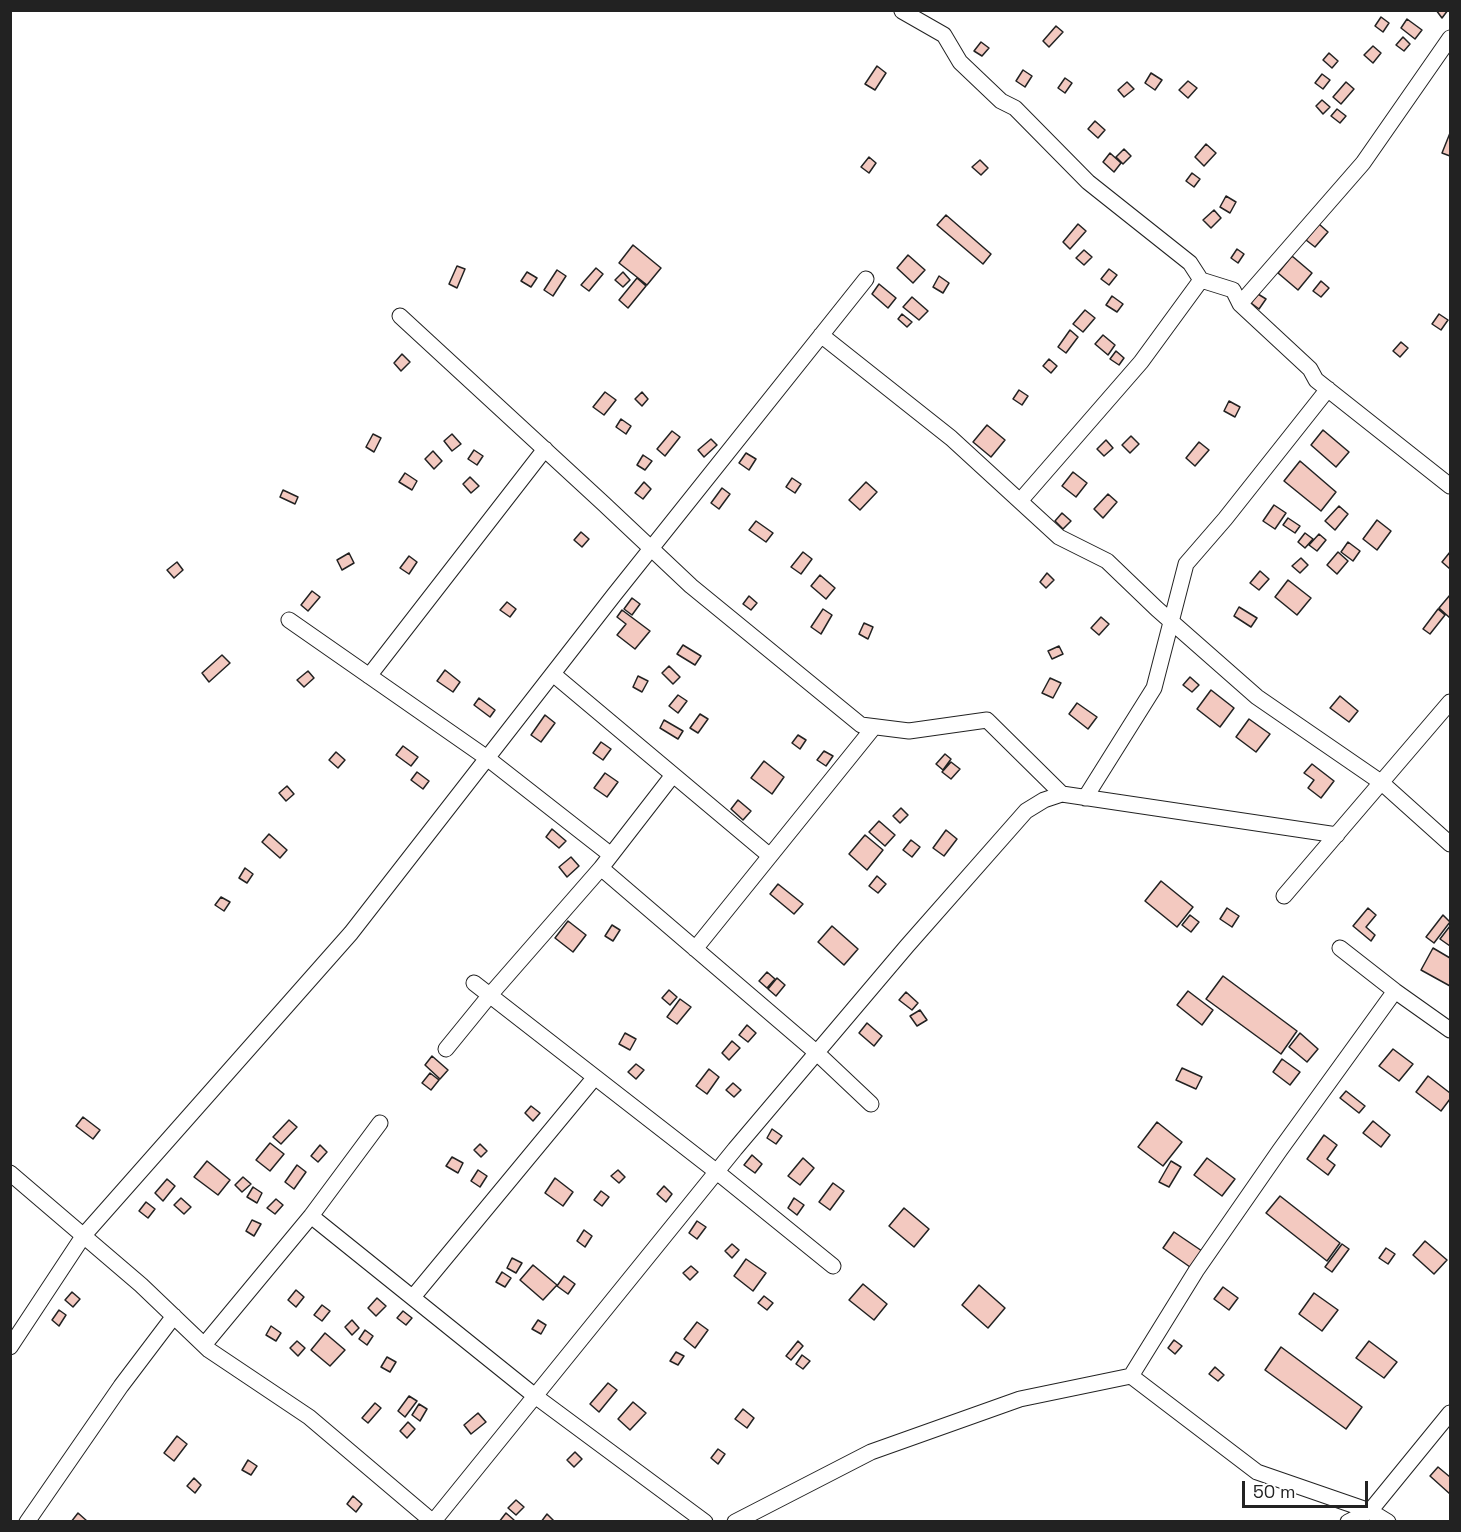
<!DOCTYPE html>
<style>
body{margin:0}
#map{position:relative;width:1461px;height:1532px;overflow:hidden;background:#fff;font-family:"Space Grotesk",sans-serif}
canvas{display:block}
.frame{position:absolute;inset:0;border:12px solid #222;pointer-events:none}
.scale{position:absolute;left:1242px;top:1481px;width:126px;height:27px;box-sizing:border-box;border:3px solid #222;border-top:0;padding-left:8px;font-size:18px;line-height:21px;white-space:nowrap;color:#222;-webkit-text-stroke:4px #fff;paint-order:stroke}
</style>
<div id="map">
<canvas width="1461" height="1532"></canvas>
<div class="frame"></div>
<div class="scale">50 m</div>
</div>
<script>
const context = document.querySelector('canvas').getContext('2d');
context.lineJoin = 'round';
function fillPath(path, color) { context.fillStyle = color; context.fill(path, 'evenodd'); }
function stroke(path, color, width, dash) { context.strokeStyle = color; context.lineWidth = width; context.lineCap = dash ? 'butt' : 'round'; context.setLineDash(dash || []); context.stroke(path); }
const building = new Path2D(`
 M1436,10H1448L1442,18Z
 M1381,17L1389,23L1383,32L1375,26Z
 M1407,19L1422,30L1415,39L1401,28Z
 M1056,26L1063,32L1049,47L1043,41Z
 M1403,37L1410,44L1404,51L1396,45Z
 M981,42L989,48L982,56L974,51Z
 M1373,46L1381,53L1373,63L1364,55Z
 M1329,53L1338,61L1332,68L1323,60Z
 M877,66L886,73L875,90L865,84Z
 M1023,70L1032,76L1025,87L1016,81Z
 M1151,73L1162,80L1155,90L1145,83Z
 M1322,74L1330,80L1323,89L1315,83Z
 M1065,78L1072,83L1065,93L1058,88Z
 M1188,81L1197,88L1188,98L1179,90Z
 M1127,82L1134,89L1124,97L1118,90Z
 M1346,82L1354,89L1341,104L1333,97Z
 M1322,100L1330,107L1323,114L1316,106Z
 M1337,109L1346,116L1340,123L1331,116Z
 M1095,121L1105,130L1098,138L1088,129Z
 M1450,133V156L1442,153Z
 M1206,144L1216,153L1204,166L1195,157Z
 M1124,149L1131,156L1123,164L1116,157Z
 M1110,153L1121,163L1114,172L1103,162Z
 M869,157L876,163L869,173L861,167Z
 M980,160L988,168L981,175L972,167Z
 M1192,173L1200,179L1194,187L1186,181Z
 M1226,196L1236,202L1230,213L1220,207Z
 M1214,210L1221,218L1211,228L1203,220Z
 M946,215L991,254L983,264L937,225Z
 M1078,224L1086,231L1070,249L1063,242Z
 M1319,224L1328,232L1315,247L1306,240Z
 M633,245L661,268L647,285L619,263Z
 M1237,249L1244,254L1238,263L1231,258Z
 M1084,250L1092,257L1084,265L1076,258Z
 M908,255L925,270L913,283L897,268Z
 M1292,256L1312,273L1298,290L1278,273Z
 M457,266L465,269L457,288L449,284Z
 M596,268L603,274L589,291L581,285Z
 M1109,269L1117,275L1109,285L1101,279Z
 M557,270L566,276L553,296L544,290Z
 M527,272L537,278L531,287L521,281Z
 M623,272L630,280L623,287L615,280Z
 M939,276L949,283L943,293L933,287Z
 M637,278L646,286L628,308L619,300Z
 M1321,281L1329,288L1321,297L1313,291Z
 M879,284L896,298L888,308L872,294Z
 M1258,294L1266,299L1259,309L1251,303Z
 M1112,296L1123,304L1117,312L1106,305Z
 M912,297L928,311L919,320L903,307Z
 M1085,310L1095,318L1083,332L1073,324Z
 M902,314L912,322L907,327L898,319Z
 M1439,314L1448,320L1441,330L1432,324Z
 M1070,330L1078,337L1066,353L1058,347Z
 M1103,335L1115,345L1108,355L1095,344Z
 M1401,342L1408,348L1400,357L1393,351Z
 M1116,351L1124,358L1119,365L1110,359Z
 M402,354L410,362L401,371L394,363Z
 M1049,359L1057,366L1051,373L1043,366Z
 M1019,390L1028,396L1022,405L1013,399Z
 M605,392L616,400L604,415L593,407Z
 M642,392L648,399L642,406L635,399Z
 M1229,401L1240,407L1235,417L1224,411Z
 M621,419L631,426L626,434L616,427Z
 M987,425L1005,440L991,457L973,442Z
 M1323,430L1349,452L1336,467L1311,445Z
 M672,431L680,437L665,456L657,449Z
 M373,434L381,438L374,452L366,447Z
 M452,434L461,444L452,451L444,441Z
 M1131,436L1139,444L1130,453L1122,445Z
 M711,439L717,445L704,457L698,450Z
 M1106,440L1113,448L1104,456L1097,449Z
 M1199,442L1209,450L1195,466L1186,458Z
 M474,450L483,456L477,465L468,459Z
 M433,451L442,461L434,469L425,459Z
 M746,453L756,459L749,470L739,463Z
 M643,455L652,461L645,470L637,465Z
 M1300,461L1336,492L1321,511L1284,481Z
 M1073,472L1087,483L1076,497L1062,486Z
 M405,473L417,481L412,490L399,482Z
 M470,477L479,486L471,493L463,484Z
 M792,478L801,484L795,493L786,487Z
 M644,482L651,489L643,499L635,493Z
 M866,482L877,492L860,510L849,500Z
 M722,488L730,494L719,509L711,503Z
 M283,490L298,497L295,504L280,497Z
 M1108,494L1117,502L1103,518L1094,509Z
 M1274,505L1286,513L1275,529L1263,521Z
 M1339,506L1348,514L1335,530L1325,521Z
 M1062,513L1071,521L1063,529L1055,521Z
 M1288,518L1300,526L1295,533L1283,525Z
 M1377,520L1391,531L1377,550L1363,539Z
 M756,521L773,533L766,542L749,530Z
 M581,532L589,539L582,547L574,540Z
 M1305,533L1313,539L1305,548L1298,542Z
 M1319,534L1326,540L1317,551L1309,545Z
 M1348,542L1360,551L1353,561L1341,552Z
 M803,552L812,559L801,574L791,567Z
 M1338,552L1348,561L1337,574L1327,565Z
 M1450,552V569L1442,562Z
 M349,553L354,563L342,570L337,560Z
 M409,556L417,562L409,574L400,568Z
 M1301,558L1308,565L1300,573L1292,566Z
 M177,562L183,570L174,578L167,570Z
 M1260,571L1269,579L1259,590L1250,583Z
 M1047,573L1054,580L1046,588L1040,582Z
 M820,575L835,588L826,599L811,586Z
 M1288,580L1311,598L1297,615L1275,597Z
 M312,591L320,597L308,611L301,605Z
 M1450,595V618L1439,608Z
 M749,596L757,603L751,610L743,604Z
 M632,598L640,604L632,615L624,609Z
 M507,602L516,609L510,617L500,610Z
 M1239,607L1257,618L1251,627L1234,616Z
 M823,609L832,615L821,634L811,627Z
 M1438,609L1445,615L1430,634L1423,629Z
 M622,610L650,631L635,649L617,635L626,624L617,617Z
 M1101,617L1109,624L1099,635L1091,628Z
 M864,623L873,627L868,639L859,634Z
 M683,645L701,656L695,665L677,654Z
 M1059,646L1063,654L1052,659L1048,651Z
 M222,655L230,663L209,682L202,673Z
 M669,666L680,677L673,684L662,673Z
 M445,670L460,682L453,692L437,681Z
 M308,671L314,678L304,687L297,680Z
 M638,676L648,681L642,692L633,687Z
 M1190,677L1199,685L1192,692L1183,685Z
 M1050,678L1061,683L1053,698L1042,693Z
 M1211,690L1234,708L1220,727L1197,709Z
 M678,695L687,701L678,713L669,706Z
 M1340,696L1358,711L1349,722L1330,708Z
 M479,698L495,710L490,717L474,705Z
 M1077,703L1097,717L1088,729L1069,714Z
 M700,714L708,719L698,733L690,728Z
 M545,715L555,723L541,742L531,735Z
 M1249,719L1270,734L1256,752L1236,737Z
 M664,720L683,731L678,739L660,728Z
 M798,735L806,740L800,749L792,743Z
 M601,742L611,749L603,760L593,753Z
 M403,746L418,757L411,766L396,755Z
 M824,751L833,756L826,766L817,760Z
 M336,752L345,760L338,768L329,760Z
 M945,754L951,759L943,770L936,764Z
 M764,761L784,777L772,794L751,778Z
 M951,762L960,769L951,779L942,772Z
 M1312,764L1334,781L1321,798L1308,788L1314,780L1304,773Z
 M417,772L429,781L423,789L411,780Z
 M605,773L618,782L607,797L594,788Z
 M287,786L294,794L286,801L279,793Z
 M738,800L751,811L743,820L731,809Z
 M901,808L908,815L900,823L893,816Z
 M879,821L895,835L885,846L869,832Z
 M552,829L566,841L559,848L546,837Z
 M946,830L957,839L944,856L933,848Z
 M269,834L287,850L280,858L262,842Z
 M865,835L883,850L867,870L849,854Z
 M911,840L920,847L912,857L903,850Z
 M571,857L579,866L567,877L559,867Z
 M245,868L253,874L247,883L239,878Z
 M877,876L886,884L878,893L869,886Z
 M1161,881L1193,907L1177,927L1145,901Z
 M778,884L803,904L794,914L770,894Z
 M221,897L230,902L224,911L215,905Z
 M1227,908L1239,916L1232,927L1220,919Z
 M1368,908L1376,915L1366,927L1375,935L1371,941L1353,926Z
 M1190,915L1199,922L1191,932L1182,925Z
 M1443,915L1450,922L1434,943L1426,937Z
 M568,921L586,935L573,952L555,938Z
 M612,925L620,930L613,941L605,936Z
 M832,926L858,949L844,965L818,942Z
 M1450,926V946L1440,939Z
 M1433,948L1450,958V986L1421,970Z
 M767,972L775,979L767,988L759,981Z
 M1223,976L1297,1031L1281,1054L1206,999Z
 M777,978L785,985L776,996L768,989Z
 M669,990L677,997L670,1005L662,998Z
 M1188,991L1213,1010L1202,1025L1177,1005Z
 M906,992L918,1003L912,1010L899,1000Z
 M680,999L691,1007L677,1024L667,1017Z
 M920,1010L927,1020L917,1026L910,1016Z
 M867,1023L882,1036L874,1046L859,1033Z
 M747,1025L756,1033L748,1042L739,1035Z
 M625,1033L636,1039L630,1050L619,1044Z
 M1300,1033L1318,1049L1307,1062L1289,1047Z
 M732,1041L740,1048L729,1060L722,1053Z
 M1393,1049L1413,1064L1399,1081L1379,1066Z
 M432,1056L448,1070L440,1079L425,1065Z
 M1282,1059L1300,1072L1290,1085L1273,1072Z
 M636,1064L644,1070L636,1079L628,1072Z
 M1182,1068L1202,1077L1196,1089L1176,1080Z
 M709,1069L719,1077L707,1094L696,1086Z
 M430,1073L439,1080L431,1090L422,1083Z
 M1428,1076L1450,1093V1099L1441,1111L1416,1092Z
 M733,1083L741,1090L734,1097L726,1090Z
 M1346,1091L1365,1106L1359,1113L1340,1098Z
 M531,1106L540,1113L533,1121L525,1113Z
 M83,1117L100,1130L93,1139L76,1126Z
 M289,1120L297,1127L281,1144L273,1137Z
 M1373,1121L1390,1135L1381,1147L1363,1133Z
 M1157,1122L1182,1142L1163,1166L1138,1147Z
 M772,1129L782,1136L776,1144L767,1138Z
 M1324,1135L1337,1145L1327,1159L1335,1165L1328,1175L1307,1159Z
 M270,1143L284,1154L270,1171L256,1160Z
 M480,1144L487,1151L481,1157L474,1150Z
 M320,1145L327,1152L318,1162L311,1156Z
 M752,1155L762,1164L755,1173L744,1165Z
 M452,1157L463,1163L458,1173L446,1166Z
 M803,1158L814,1168L800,1185L788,1176Z
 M1207,1158L1235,1179L1222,1196L1194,1175Z
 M207,1161L230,1180L218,1195L194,1177Z
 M1171,1161L1181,1167L1169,1187L1159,1182Z
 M297,1165L306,1172L294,1189L285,1182Z
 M478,1170L487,1176L480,1187L471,1181Z
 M618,1170L625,1177L619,1183L611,1176Z
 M243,1177L251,1184L242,1192L235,1185Z
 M555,1178L573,1192L563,1206L545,1193Z
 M167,1179L175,1186L163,1201L155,1193Z
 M833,1183L844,1191L830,1210L819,1202Z
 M664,1186L672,1194L666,1202L657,1194Z
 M253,1187L262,1193L257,1203L247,1197Z
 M601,1191L609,1197L602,1206L594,1200Z
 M1280,1196L1340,1243L1327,1261L1266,1213Z
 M181,1198L191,1207L184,1214L174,1205Z
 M794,1198L804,1205L797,1215L788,1208Z
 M276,1199L283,1205L275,1214L267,1208Z
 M146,1202L155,1209L148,1218L139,1211Z
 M904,1208L929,1229L914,1247L889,1226Z
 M252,1220L261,1224L254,1236L246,1231Z
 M697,1221L706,1227L697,1239L689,1233Z
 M584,1230L592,1236L585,1247L577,1241Z
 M1174,1232L1202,1251L1190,1267L1163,1248Z
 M1425,1241L1447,1260L1434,1274L1413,1255Z
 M732,1244L739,1250L732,1258L725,1251Z
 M1342,1244L1349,1249L1332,1272L1325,1267Z
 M1386,1248L1395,1254L1388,1264L1379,1258Z
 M512,1258L522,1263L516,1273L507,1268Z
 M746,1259L766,1273L753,1291L734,1276Z
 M533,1265L557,1285L543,1300L520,1280Z
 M691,1266L698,1272L690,1280L683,1273Z
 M502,1272L511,1278L505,1287L496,1282Z
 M564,1276L575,1284L568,1294L557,1286Z
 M863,1284L887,1304L874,1320L849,1300Z
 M979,1285L1005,1308L988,1328L962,1305Z
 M1223,1287L1238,1298L1229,1310L1214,1299Z
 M296,1290L304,1297L296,1307L288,1300Z
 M72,1292L80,1299L73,1307L65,1300Z
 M1314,1293L1338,1310L1322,1331L1299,1314Z
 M764,1296L773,1303L767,1310L758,1303Z
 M377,1298L386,1306L376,1316L368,1308Z
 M322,1305L330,1311L322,1321L314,1315Z
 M59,1310L66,1315L59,1326L52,1320Z
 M403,1311L412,1318L406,1325L397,1318Z
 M352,1320L359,1328L352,1335L345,1327Z
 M538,1320L546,1325L541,1334L532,1329Z
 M697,1322L708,1330L695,1348L684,1339Z
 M271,1326L281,1333L276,1341L266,1335Z
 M365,1330L373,1336L367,1345L359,1339Z
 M325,1333L345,1350L330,1366L311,1350Z
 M1174,1340L1182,1346L1175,1354L1168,1348Z
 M297,1341L305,1348L298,1356L290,1348Z
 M798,1341L803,1346L791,1360L786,1356Z
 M1369,1341L1397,1362L1384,1378L1356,1358Z
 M1281,1347L1362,1407L1346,1429L1265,1370Z
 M676,1352L684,1356L678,1365L670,1361Z
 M802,1355L810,1361L803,1369L796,1364Z
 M387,1357L396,1362L390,1372L381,1367Z
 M1215,1367L1224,1375L1218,1381L1209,1374Z
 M608,1383L617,1390L599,1412L590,1404Z
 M409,1396L417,1401L405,1417L398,1411Z
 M633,1402L646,1413L630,1430L618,1419Z
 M375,1403L381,1408L368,1423L362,1418Z
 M419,1404L427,1409L420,1421L412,1415Z
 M743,1409L754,1418L747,1428L735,1419Z
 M478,1413L486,1422L471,1434L464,1425Z
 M408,1422L415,1429L407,1438L400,1431Z
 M177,1436L187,1444L174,1461L164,1453Z
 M718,1449L725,1454L718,1464L711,1458Z
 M575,1452L582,1459L574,1467L567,1460Z
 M248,1460L257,1466L251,1475L242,1470Z
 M1438,1467L1450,1477V1494L1430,1476Z
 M194,1478L201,1485L195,1493L187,1486Z
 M353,1496L362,1504L356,1512L347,1504Z
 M516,1500L524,1507L516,1515L508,1508Z
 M78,1513L87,1521V1522H71Z
 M506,1513L514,1520L512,1522H499Z
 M547,1514L555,1522H541Z`);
const street = new Path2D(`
 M902,11L944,35L960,62L1001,101L1015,108L1088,182L1190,263L1201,280L1233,290L1240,304L1310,369L1316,380L1450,486
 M1240,304L1363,163L1450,38
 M400,316L604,504L691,586L861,725L909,731L987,720L1062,794
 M821,335L951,438L1059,537L1107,561L1157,609L1257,697L1382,783L1450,844
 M1020,501L1141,362L1201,280
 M289,620L487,758L611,855
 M553,674L770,856
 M369,676L545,449
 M1085,798L1154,688L1186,564L1225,519L1328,389
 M601,868L817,1053L871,1104
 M1284,896L1450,702
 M1340,948L1395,991L1450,1030
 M695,949L874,727
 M474,983L717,1172L833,1266
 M1395,991L1280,1150L1196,1271L1131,1376L1257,1472L1370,1511L1450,1413
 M446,1049L490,995L601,868L673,775
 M10,1173L141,1285L209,1350L309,1417L433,1522
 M311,1216L535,1396L705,1522
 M413,1297L595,1077
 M204,1345L311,1216L380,1123
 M10,1347L84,1235L351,933L614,595L866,279
 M27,1522L121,1386L174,1316
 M433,1522L735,1149L907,946L1026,811L1044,800L1062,794L1337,835
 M735,1522L871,1452L1020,1399L1131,1376
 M1348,1522L1370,1511L1388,1522`);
fillPath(building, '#f3c9c0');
stroke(building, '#222', 1.5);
stroke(street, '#222', 17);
stroke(street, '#fff', 15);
</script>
